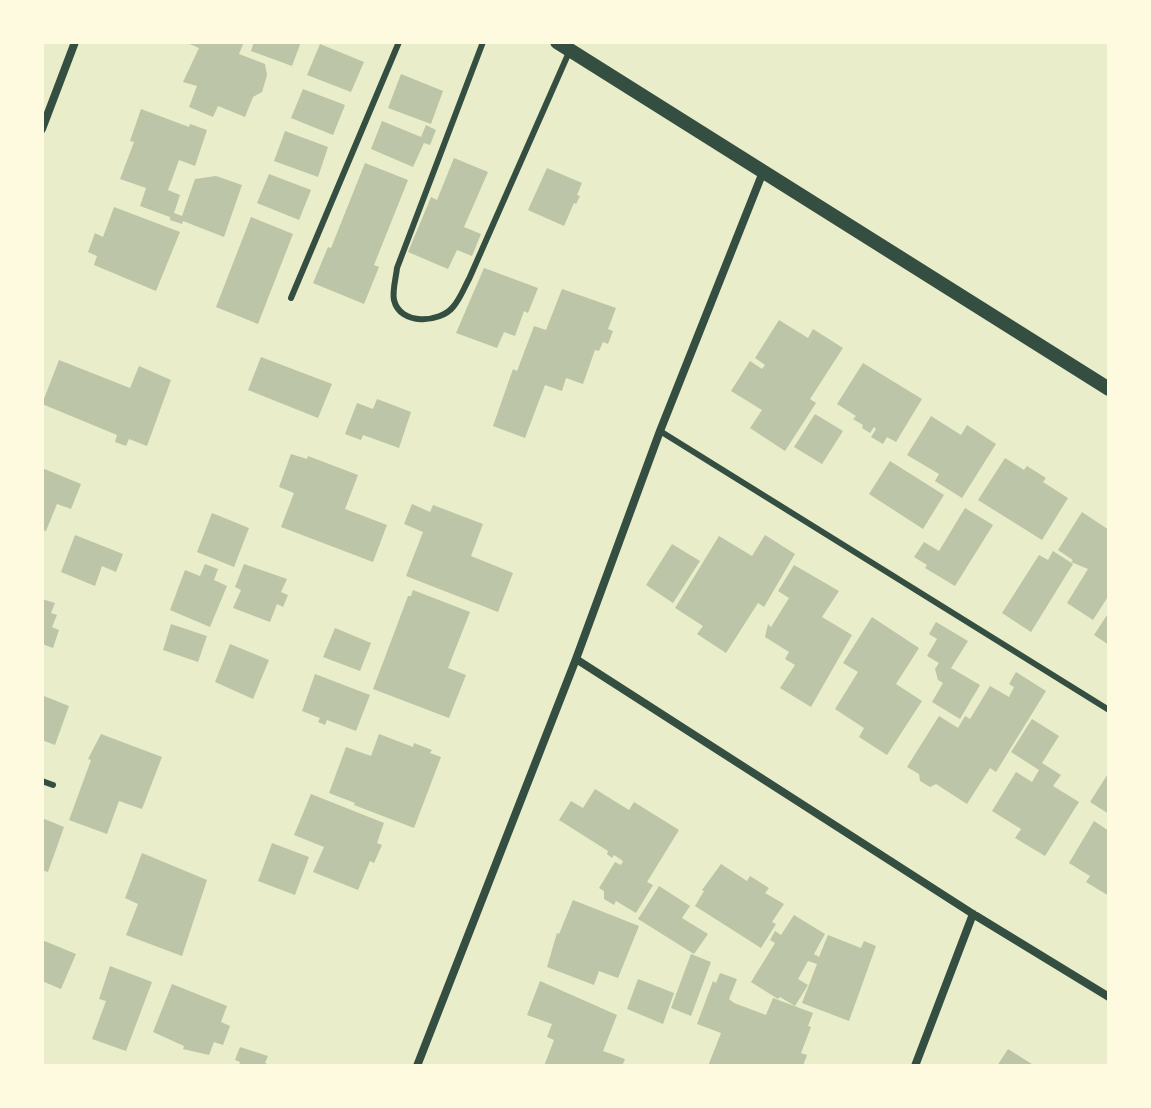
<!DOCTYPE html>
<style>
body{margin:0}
#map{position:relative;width:1151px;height:1108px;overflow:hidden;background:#e9edc9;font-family:"Zilla Slab",serif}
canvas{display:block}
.frame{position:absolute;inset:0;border:44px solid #fefae0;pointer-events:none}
</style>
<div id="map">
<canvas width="1151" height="1108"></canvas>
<div class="frame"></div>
</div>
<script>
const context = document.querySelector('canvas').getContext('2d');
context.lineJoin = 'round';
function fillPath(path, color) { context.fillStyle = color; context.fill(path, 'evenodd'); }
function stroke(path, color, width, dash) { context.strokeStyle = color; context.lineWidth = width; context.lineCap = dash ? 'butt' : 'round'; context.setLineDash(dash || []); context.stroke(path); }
const building = new Path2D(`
 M185,42H244L239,54L265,64L267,75L262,92L253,97L245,117L218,106L213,117L189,107L197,86L183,82L199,48Z
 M254,42H301L292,66L251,51Z
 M320,44L364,62L351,92L307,75Z
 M401,74L443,91L431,124L388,108Z
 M303,89L345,105L333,135L291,118Z
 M141,109L189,127L190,124L207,130L195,166L179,160L168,190L180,195L174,213L182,216L195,179L216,176L242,185L224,237L183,221L182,224L170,220V217L140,206L146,188L120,179L134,142L130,141Z
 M382,121L421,137L426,125L436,130L430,145L424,143L413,167L371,149Z
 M285,131L328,147L318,177L274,161Z
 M454,158L488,172L464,227L481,234L472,256L457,250L448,269L408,252L431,197L437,200Z
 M365,163L408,180L374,265L379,267L364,304L313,283L328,247L331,248Z
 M547,168L582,183L577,195L580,196L576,204L574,203L564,226L528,210Z
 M269,174L311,190L299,220L257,203Z
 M114,207L180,232L156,291L94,265L97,256L88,252L95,233L103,237Z
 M251,217L293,234L258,324L216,307Z
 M484,268L538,288L528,313L524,311L515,336L504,332L497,348L456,333Z
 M562,289L616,308L608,329L613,331L608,344L603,342L599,351L595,350L583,384L566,378L562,391L545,385L525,438L493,426L513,369L517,371L534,326L546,330Z
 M779,320L808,338L813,329L843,348L810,399L816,403L785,451L750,428L762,410L731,391L750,361L762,369L765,365L755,358Z
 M261,357L332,384L318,418L248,390Z
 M59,360L130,388L139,366L171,380L147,446L129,439L126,446L115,442L117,435L42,404Z
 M863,363L922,399L896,442L887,437L883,444L871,437L876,429L874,427L870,433L862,428L863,425L853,419L856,416L837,404Z
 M377,399L411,412L399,448L363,435L361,440L345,434L357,403L373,409Z
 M815,414L843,431L822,464L794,447Z
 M931,416L961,435L967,425L996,444L962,498L935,481L939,474L907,455Z
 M291,454L307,459L308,456L358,475L345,509L387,525L373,562L281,527L294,493L279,487Z
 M1005,458L1024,470L1027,466L1046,478L1043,482L1068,498L1042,540L978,500Z
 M890,461L944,495L923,529L869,494Z
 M42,468L81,484L71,509L57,504L46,531L42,530Z
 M412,504L430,512L433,505L483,524L471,556L513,573L498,612L406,576L423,532L404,524Z
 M965,508L993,525L955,586L925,568L927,565L914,557L924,542L939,551Z
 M1082,512L1109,530V595L1093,620L1067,603L1088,569L1071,562L1073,560L1058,550Z
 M212,513L249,528L234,567L197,552Z
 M75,535L123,554L116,572L102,566L95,586L61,572Z
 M765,535L795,554L764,607L758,603L726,653L697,634L703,626L675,608L719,536L752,556Z
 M672,544L700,561L673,603L646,585Z
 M1053,551L1073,564L1031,632L1002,613L1039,555L1048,560Z
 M205,564L218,569L214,580L227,586L210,627L170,610L185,570L200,576Z
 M244,564L287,579L281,592L288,595L283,607L277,604L270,622L233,608L241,590L235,587Z
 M794,565L839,591L822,617L852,635L811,707L780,688L795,665L785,659L789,652L765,637L768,624L771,627L789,598L778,591Z
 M413,590L470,612L448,668L466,675L449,718L373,689L408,596H411Z
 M42,599L55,603L51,613L57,615L52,627L59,630L53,648L42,644Z
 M1109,612V645L1094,635Z
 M872,617L919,648L896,684L922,701L887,755L859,737L864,728L835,709L858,672L843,663Z
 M936,622L968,641L951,668L980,685L960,719L932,702L943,683L938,680L935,669L939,663L927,656L937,639L929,634Z
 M171,624L207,636L198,662L163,650Z
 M335,628L371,643L360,671L323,657Z
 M230,644L269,660L253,699L215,682Z
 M1016,672L1046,691L996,772L990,768L967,804L936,784L930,787L920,781L919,774L907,767L939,716L958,728L965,716L970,719L990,686L1009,697L1014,687L1009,684Z
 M315,674L370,695L356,731L327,720L325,725L318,722L320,718L302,711Z
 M44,696L69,706L55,745L42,740Z
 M1032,719L1059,736L1042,763L1061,775L1053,786L1079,802L1045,856L1015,838L1021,829L992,811L1016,772L1032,782L1039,770L1011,752Z
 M101,734L162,757L142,809L119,801L107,834L69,820L91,760L88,759Z
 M379,734L413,747L414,743L432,750L430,753L441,757L414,828L354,805L355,803L329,793L346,747L371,756Z
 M1109,772V814L1090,802Z
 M595,789L629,810L634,802L679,830L647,882L653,885L636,913L616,901L614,905L604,899V891L599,888L615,862L621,865L623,861L614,855L612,858L607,854L608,851L559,820L571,801L583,808Z
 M311,794L384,823L377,843L382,845L374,863L370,861L358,890L313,872L324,847L294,835Z
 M42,818L64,827L48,872L42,870Z
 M1094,821L1109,831V896L1086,882L1090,876L1069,863Z
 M272,843L309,857L295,895L258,881Z
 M142,853L207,880L182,956L126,935L138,904L125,898Z
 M721,864L747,881L750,876L769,888L765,893L784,904L772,922L776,924L761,948L695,906L704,891L702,890Z
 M659,886L690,906L682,918L708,934L694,954L638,919Z
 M573,900L639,926L618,978L599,971L594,985L547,967L557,933L559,934Z
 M794,915L825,934L814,954L819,957L828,935L861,948L864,941L876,946L849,1021L802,1003L817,964L808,961L798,979L808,985L795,1006L780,997L778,999L751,982L775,943L770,940L775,931L781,935Z
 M42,940L76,954L61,989L42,981Z
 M691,954L711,962L691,1016L671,1008Z
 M110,966L152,982L126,1051L92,1039L106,1001L99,999Z
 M720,973L737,979L729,999L734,1003L766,1015L773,998L813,1013L808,1026L811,1027L801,1053L807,1055L803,1066H708L721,1033L697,1024L713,981L716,983Z
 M638,979L674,993L663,1024L627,1009Z
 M540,981L617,1015L603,1051L625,1059L622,1066H544L554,1040L547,1037L552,1024L527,1015Z
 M172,984L227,1006L221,1022L230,1026L223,1045L214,1042L209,1055L183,1049L184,1046L153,1032Z
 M240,1047L268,1056L265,1063L273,1066H239L240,1062L235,1060Z
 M1008,1049L1035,1066H997Z`);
const service = new Path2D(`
 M483,42L397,268C396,278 392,291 394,300C400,326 440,323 453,307C460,299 464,288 469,279L570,50
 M291,298L399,42
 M660,431L1109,710
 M42,781L53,785`);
const minor = new Path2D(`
 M42,129L75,42
 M576,659L973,914L1109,997
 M417,1066L576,659L660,431L763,172
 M915,1066L973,914`);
const tertiary = new Path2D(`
 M557,42L1109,389`);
fillPath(building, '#bcc5a7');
stroke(service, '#344e41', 6);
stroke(minor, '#344e41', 8);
stroke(tertiary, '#344e41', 14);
</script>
